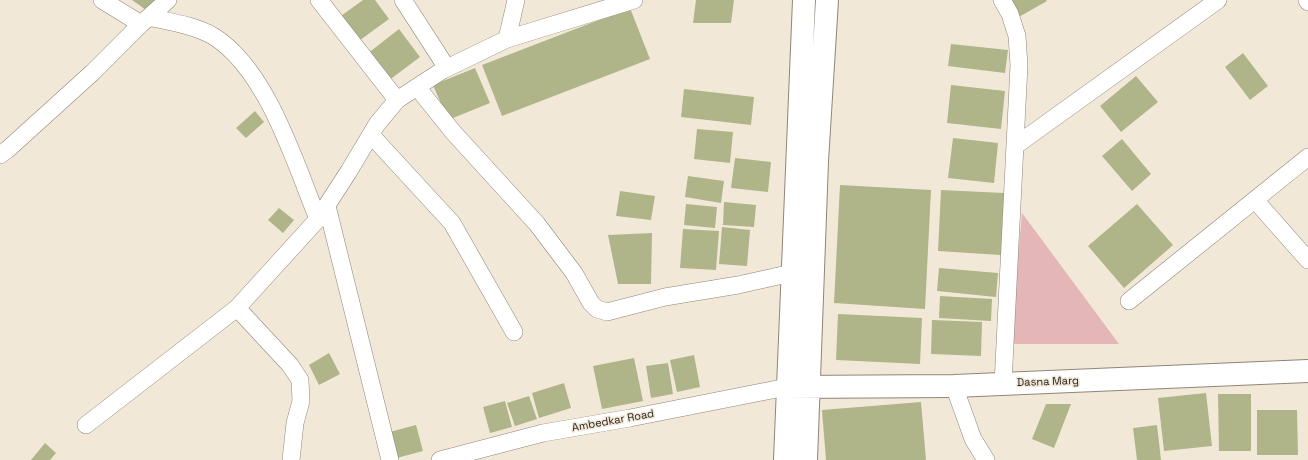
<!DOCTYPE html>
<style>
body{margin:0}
canvas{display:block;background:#f2e8d8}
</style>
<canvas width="1308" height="460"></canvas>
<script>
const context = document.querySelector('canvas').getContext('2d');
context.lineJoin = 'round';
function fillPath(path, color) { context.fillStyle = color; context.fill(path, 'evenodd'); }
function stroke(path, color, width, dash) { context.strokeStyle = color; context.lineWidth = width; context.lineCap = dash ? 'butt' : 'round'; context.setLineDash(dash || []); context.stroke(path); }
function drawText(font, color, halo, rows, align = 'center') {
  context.font = font + ' "Space Grotesk",sans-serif'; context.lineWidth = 3; context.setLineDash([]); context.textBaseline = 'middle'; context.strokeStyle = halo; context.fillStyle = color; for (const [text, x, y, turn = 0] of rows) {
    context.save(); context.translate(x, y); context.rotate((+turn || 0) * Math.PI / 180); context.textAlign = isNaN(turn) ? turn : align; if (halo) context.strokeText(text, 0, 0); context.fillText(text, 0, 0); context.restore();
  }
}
const green = new Path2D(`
 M1022,213L1119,344H1010Z`);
const building = new Path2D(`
 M132,0H158L149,12Z
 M363,0H375L389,19L356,43L338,18Z
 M696,0H734L731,23H693Z
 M1007,0H1046L1047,1L1017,18Z
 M630,8L650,59L502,116L482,65Z
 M399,29L420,57L388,81L367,54Z
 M951,44L1008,50L1005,73L948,66Z
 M1243,53L1268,86L1250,100L1225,67Z
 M475,68L490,103L448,120L433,85Z
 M1136,76L1158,102L1121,132L1100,106Z
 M951,85L1005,91L1001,129L947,123Z
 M684,89L754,97L751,125L681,117Z
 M255,111L264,122L246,138L236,128Z
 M697,129L733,132L730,163L694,159Z
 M953,138L998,143L994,183L948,178Z
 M1122,139L1151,174L1132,191L1102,156Z
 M735,158L771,162L768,192L731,188Z
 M688,176L724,181L721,203L685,197Z
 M840,185L931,190L925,309L834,303Z
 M941,190L1004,193L1001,255L938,251Z
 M620,191L655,196L651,220L616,216Z
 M724,202L756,205L754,227L723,225Z
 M686,204L717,207L715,228L684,225Z
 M1137,204L1173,245L1124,288L1088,246Z
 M279,208L294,220L283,233L268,220Z
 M722,227L750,230L747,266L719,264Z
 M683,229L719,231L716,270L680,268Z
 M652,233L651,284H618L608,235Z
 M939,268L998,273L996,297L937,291Z
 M940,296L992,299L991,321L939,318Z
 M838,314L922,318L920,364L836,360Z
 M932,320L982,322L981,356L931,354Z
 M329,353L340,374L319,385L309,365Z
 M694,355L700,387L677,392L670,360Z
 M634,358L643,401L602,409L593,366Z
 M668,363L673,394L651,398L646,366Z
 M564,383L571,408L539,418L532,393Z
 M1206,393L1212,446L1164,451L1158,398Z
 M1218,394H1251V451H1219Z
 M529,396L537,419L515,426L507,403Z
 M505,401L512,427L490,433L483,407Z
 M921,402L926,460H826L822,410Z
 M1046,404H1071L1054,448L1032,439Z
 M1257,410H1297L1298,455H1257Z
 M416,425L423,451L393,459L386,433Z
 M1157,425L1161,460H1137L1133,428Z
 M45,443L56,453L50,460H31Z`);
const minor = new Path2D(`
 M102,0L141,24L168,0
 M319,0L397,100
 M403,0L447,68
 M1002,0L1010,14L1017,36L1019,65L1003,384
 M1307,0L1308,2
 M149,17C170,22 194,25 213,36C267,69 295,163 318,219
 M507,39L516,0
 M417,87L453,132L537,224L574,273L591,303L597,309L607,312L665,297L738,285L792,273
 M371,135L452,223L514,332
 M1015,146L1218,0
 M0,155L7,150L93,72L141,24
 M1255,200L1308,260
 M327,206L390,460
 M1129,301L1308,157
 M237,308L290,365L300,380L301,401L295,423L291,460
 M954,386L973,439L986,460
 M86,425L237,308L318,219L349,171L377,124L397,100L443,70L507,39L634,0
 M440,460L543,433L630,418L787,387`);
const tertiary = new Path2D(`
 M787,387L954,386L1308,371
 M785,460L804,0
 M806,460L817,161L827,0`);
const streetNames = [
 ["Dasna Marg",1048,382,-2],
 ["Ambedkar Road",613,421,-10]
];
fillPath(green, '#e4b6b7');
fillPath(building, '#afb589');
stroke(minor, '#8f8677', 18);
stroke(tertiary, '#8f8677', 24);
stroke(minor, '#fff', 17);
stroke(tertiary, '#fff', 22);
drawText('11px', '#221e18', '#f2e8d8', streetNames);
</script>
